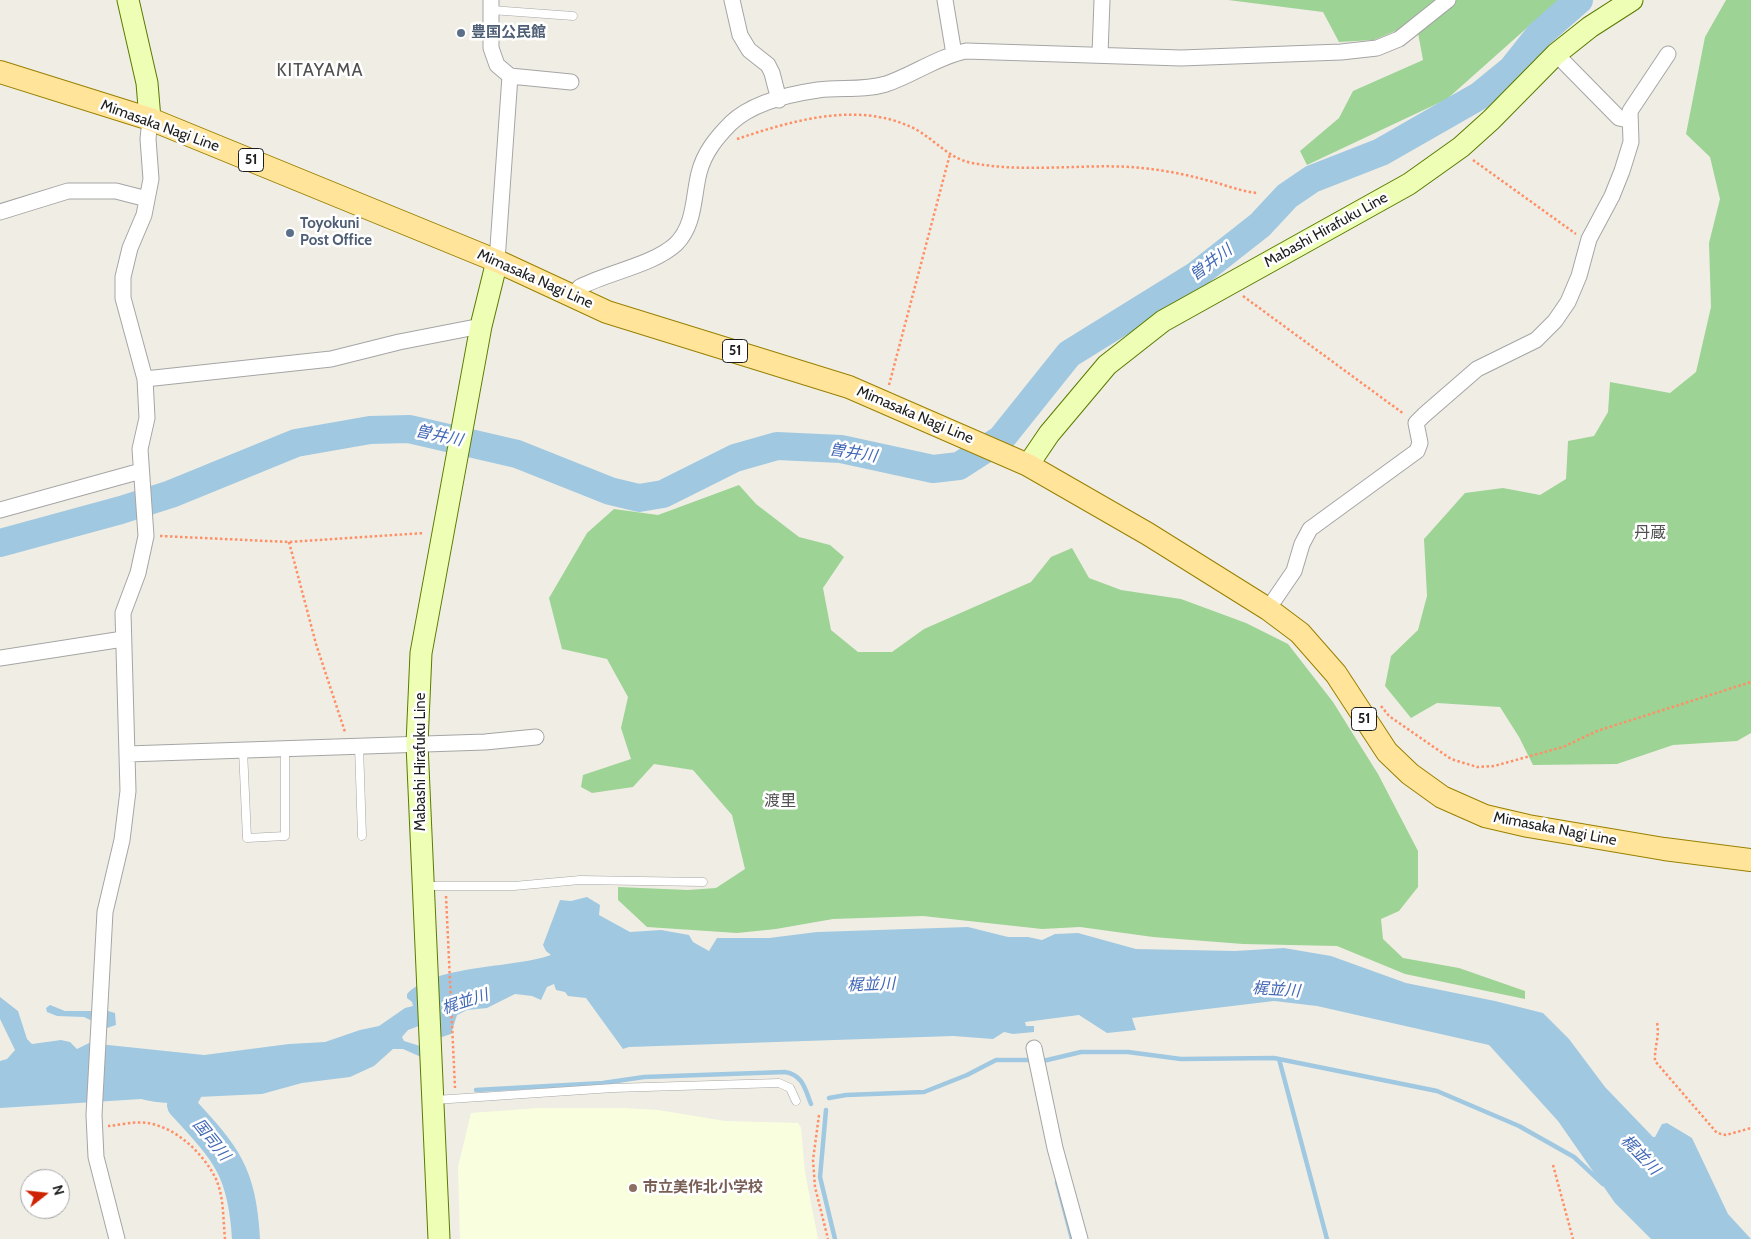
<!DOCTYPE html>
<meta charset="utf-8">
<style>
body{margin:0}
#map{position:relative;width:1751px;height:1239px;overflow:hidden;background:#f0eee4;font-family:Cabin,sans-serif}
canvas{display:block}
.north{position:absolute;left:20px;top:1169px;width:50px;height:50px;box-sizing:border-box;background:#fff;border:1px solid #a5a5a5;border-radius:50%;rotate:74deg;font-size:14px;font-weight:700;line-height:20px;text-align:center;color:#1e1e1e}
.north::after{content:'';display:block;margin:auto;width:18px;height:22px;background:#cd2300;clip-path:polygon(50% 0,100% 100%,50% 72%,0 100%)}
</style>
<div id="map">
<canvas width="1751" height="1239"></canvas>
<div class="north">N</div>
</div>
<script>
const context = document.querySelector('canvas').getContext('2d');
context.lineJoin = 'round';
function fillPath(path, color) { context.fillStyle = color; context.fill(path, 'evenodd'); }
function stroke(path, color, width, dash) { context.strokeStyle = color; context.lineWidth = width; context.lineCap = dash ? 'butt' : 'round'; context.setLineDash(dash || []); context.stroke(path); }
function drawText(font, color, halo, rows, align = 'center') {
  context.font = font + ' Cabin,"Noto Sans JP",sans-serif'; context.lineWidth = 5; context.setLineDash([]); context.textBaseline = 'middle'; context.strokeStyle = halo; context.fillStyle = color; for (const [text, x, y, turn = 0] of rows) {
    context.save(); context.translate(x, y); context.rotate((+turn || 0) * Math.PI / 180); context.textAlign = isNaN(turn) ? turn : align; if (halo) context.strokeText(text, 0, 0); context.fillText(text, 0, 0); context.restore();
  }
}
const education = new Path2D(`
 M539,1108H624L658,1110L725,1121L798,1123L801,1128L805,1173L818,1239H460L458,1167L471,1113Z`);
const forest = new Path2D(`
 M1228,0H1565L1529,26L1447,99L1307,165L1300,151L1339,118L1353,91L1423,60L1418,33L1407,26L1374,40L1339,42L1323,12Z
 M1726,0H1751V733L1737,741L1673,745L1617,764L1533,765L1519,737L1500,707L1437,703L1411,718L1385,686L1391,656L1418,630L1427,596L1424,539L1465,493L1503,488L1540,495L1566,479L1568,441L1594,436L1608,412L1610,382L1670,393L1696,372L1711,307L1709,243L1720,199L1710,157L1686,134L1705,37Z
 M739,485L756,504L799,537L830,545L844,557L823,588L831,630L858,652H892L924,629L1031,582L1051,557L1072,548L1089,578L1121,590L1181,599L1246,623L1288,644L1333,702L1378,774L1418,851V887L1399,911L1381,919L1383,939L1403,958L1459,968L1525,991V999L1405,974L1337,946L1243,944L1153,937L1080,927L1042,929L923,916L833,919L776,929L737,933L647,927L618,900V887L688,890L716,888L745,869L732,815L693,770L654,764L633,787L592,793L581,787L583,775L631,759L621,728L628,697L607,659L562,649L549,598L587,533L614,509L658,515Z`);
const water = new Path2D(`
 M587,897L600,905L599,915L630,932L661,930L689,935L693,942L709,951L717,938H769L817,932L968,927L1008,937H1028L1042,940L1055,934L1078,933L1136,949L1235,951L1284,948L1331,956L1406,983L1495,1001L1543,1013L1569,1039L1605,1087L1653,1137H1655L1662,1124L1667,1123L1692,1138L1728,1214L1751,1239H1651L1615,1203L1558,1121L1489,1045L1317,1006L1274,1001L1132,1018L1136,1030L1107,1033L1079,1015L1025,1022L1026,1026H1034V1032L1013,1034L1004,1032L993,1039L953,1036L629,1047L623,1049L586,998L568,996L565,992L556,990L554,984L547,987L541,1000L532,996L515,994L487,1008L467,1010L457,1015L451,1034L442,1037L419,1026L408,1030L402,1037L404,1041L420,1046L421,1057L403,1049H393L374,1066L350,1077L302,1083L262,1094L198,1097C183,1105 158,1104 141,1099L0,1108V1061L7,1059L15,1050L0,1019V997L18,1011L27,1039L32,1044L61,1040L70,1042L77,1049L89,1043L204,1055L289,1044L325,1042L360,1030L379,1026L405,1008L413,1006L412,1002L407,998V994C436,964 510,969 551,955L546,951L543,945L560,900L571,901Z
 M50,1005L65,1011H108L115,1013L116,1025L107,1028L84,1017L57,1016L47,1012L46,1008Z`);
const stream = new Path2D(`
 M1279,1059L1327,1239
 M1043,1061L1081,1052H1128L1181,1059L1274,1058L1437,1091L1519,1126L1574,1157L1603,1184
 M476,1090L603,1083L644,1077L785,1072C803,1075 805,1089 811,1104
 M829,1098L846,1095L924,1092L967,1075L996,1060H1030
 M826,1110L820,1177L835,1239
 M1057,1182L1072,1239`);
const river = new Path2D(`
 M0,543L121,510L171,494L296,443L370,430L409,429L517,454L610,491L639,498L663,494L735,458L777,446L841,449L933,469L959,466L1001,439L1069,354L1195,276L1260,225L1287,196L1312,179L1381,152L1479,96L1512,69L1539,35L1579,0
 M196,1077L181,1105C226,1154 242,1170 246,1239`);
const path = new Path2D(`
 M737,139C794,120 861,100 917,130C936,141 950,159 972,163C1025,173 1078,164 1131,167C1156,169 1181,173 1206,180C1223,184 1239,191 1257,193
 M1473,160L1576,234
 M1243,296L1404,414
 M889,385L950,154
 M160,536L289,542L424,533
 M289,542L316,644L345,732
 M1381,706L1389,716L1451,759L1477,767L1494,766L1563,747L1597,731L1751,682
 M446,896L455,1088
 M1657,1023C1660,1036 1654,1048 1655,1061L1717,1133L1726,1135L1751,1128
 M819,1115L813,1160L815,1187L828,1239
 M108,1126C120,1125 135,1121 147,1123C176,1127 203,1153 216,1179C224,1197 223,1219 225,1239
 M1553,1165L1573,1239`);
const lane = new Path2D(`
 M491,10L573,16
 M359,746L362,836
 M243,750L247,838L285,836V749
 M425,886H514L580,880L703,882
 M435,1100L613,1088L779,1083L790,1088L796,1101`);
const street = new Path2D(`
 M491,0V48L497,65L510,76
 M732,0L740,35L749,50L768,65L772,73L779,100
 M945,0L954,54
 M1100,54L1102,0
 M1556,54L1619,118L1628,120
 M0,212L68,191H116L147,199
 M497,261L510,76L571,82
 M572,296L580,287C609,272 653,265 676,244C695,225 693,197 699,173C704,153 716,138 731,123C752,103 790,94 818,90C841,87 863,91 886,84C913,75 937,57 966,51L1181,58L1341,52L1377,48L1399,39L1448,0
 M145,379L331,359L399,342L481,326
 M0,510L141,471
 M1268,609L1294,571L1302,544L1310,529L1417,451L1420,443L1416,423L1424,415L1477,369L1536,340L1555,321L1568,302L1579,276L1589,239L1612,196L1622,171L1631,142L1630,111L1668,54
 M0,658L123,639
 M127,754L485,742L536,737
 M1034,1048L1055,1148L1080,1239
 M117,1239L96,1157L94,1115L105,912L122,840L128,791L123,613L138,573L146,536L140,449L147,418L145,379L123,298V277L130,248L144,215L151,179L148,139L150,119`);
const secondary = new Path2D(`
 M128,0L147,83L150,119
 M1028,465L1049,434L1107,365L1163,321L1409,184L1461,147L1491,120L1556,54L1590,27L1632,0
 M439,1239L417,744L421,653L481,326L497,261`);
const primary = new Path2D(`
 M0,72L150,119L497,261L607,312L849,387L1028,465L1148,534L1268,609L1300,633L1336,674L1387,752L1410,774L1442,797L1485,816L1528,826L1664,849L1751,860`);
const markers = [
 [461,33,5,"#5c6f8a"],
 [290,233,5,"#5c6f8a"],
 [633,1188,5,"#8d6e63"]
];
const shields = [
 [251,160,25],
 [735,351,25],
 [1364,719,25]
];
const shieldNames = [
 ["51",251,160],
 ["51",735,351],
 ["51",1364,719]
];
const serviceNames = [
 ["豊国公民館",471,33],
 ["Toyokuni",300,224],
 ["Post Office",300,241]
];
const streetNames = [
 ["Mimasaka Nagi Line",160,126,20],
 ["Mabashi Hirafuku Line",1326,230,-29],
 ["Mimasaka Nagi Line",535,279,24],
 ["Mimasaka Nagi Line",915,415,23],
 ["Mabashi Hirafuku Line",421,762,-90],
 ["Mimasaka Nagi Line",1555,829,11]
];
const educationNames = [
 ["市立美作北小学校",643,1188]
];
const waterNames = [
 ["曽井川",1211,263,-37],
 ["曽井川",439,436,12],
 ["曽井川",853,453,9],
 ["梶並川",871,985,-2],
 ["梶並川",1276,990,4],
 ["梶並川",465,1002,-18],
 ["国司川",211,1140,51],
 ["梶並川",1640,1155,46]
];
const neighbourhoodNames = [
 ["丹蔵",1650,533],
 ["渡里",780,801]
];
const quarterNames = [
 ["KITAYAMA",320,71]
];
fillPath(education, '#f9ffde');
fillPath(forest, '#9dd395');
fillPath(water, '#a1c8e1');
stroke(stream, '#a1c8e1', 4.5);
stroke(river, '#a1c8e1', 28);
stroke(lane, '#a5a5a5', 9);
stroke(street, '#a5a5a5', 17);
stroke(secondary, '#597b00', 23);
stroke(primary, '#998000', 24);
stroke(path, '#ff8f66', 2.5, [2.5, 2.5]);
stroke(lane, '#fff', 8);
stroke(street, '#fff', 15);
stroke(secondary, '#eefeb4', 21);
stroke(primary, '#ffe49a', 22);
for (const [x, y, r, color] of markers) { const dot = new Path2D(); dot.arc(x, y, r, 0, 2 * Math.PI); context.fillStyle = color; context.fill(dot); stroke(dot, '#fff', 2); }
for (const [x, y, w] of shields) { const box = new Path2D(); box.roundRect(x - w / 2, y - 11.5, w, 23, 4); context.fillStyle = '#fff'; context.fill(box); stroke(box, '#1e1e1e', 1); }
drawText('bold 14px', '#1e1e1e', null, shieldNames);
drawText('bold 15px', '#4e5e75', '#fff', serviceNames, 'left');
drawText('15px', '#1e1e1e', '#fff', streetNames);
drawText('bold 15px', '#785e54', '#fff', educationNames, 'left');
drawText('italic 16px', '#4369b6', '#fff', waterNames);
drawText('16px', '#515151', '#fff', neighbourhoodNames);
context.letterSpacing = '1px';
drawText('18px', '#515151', '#fff', quarterNames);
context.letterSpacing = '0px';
</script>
